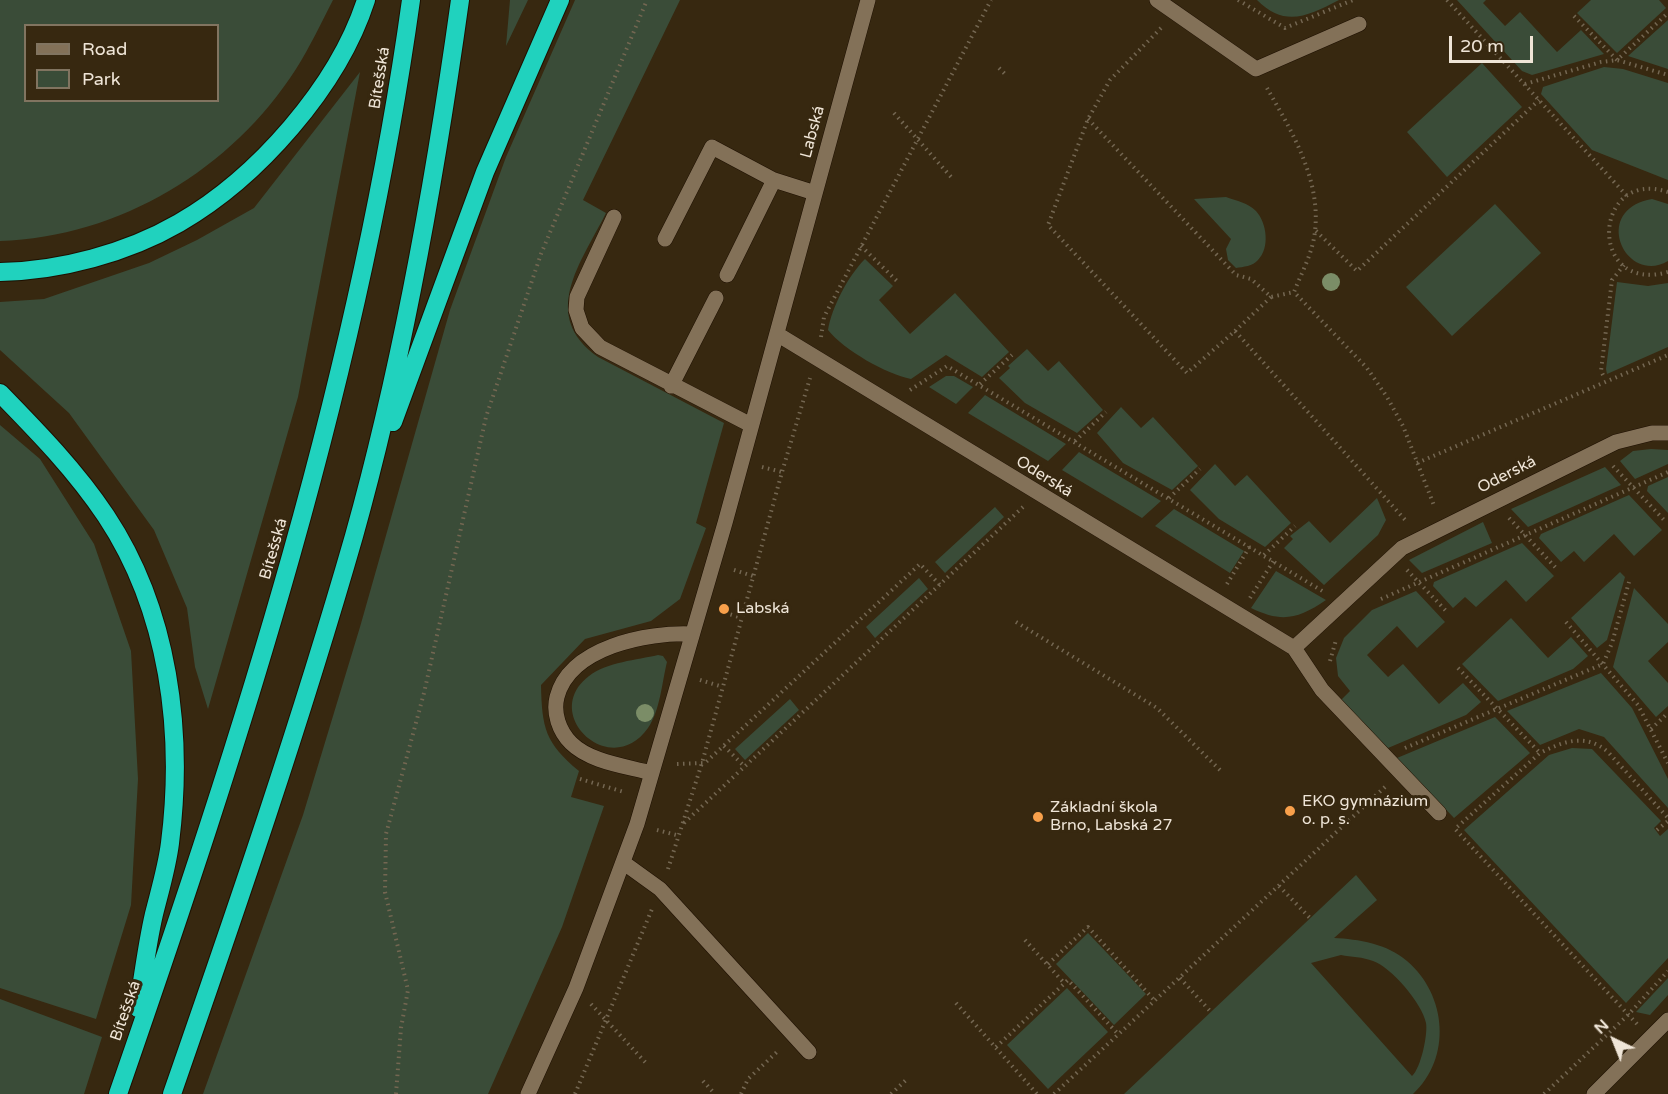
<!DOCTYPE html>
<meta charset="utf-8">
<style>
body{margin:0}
#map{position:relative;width:1668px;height:1094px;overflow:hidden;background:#372810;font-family:"Varela Round",sans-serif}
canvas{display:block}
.legend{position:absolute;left:24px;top:24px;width:195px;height:78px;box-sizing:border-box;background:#372810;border:2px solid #817460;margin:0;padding:8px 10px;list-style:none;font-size:18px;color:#efe5d7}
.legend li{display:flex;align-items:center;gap:12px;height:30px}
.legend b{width:30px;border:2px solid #817460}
.north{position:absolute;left:1584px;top:1010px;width:60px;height:60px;-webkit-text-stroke:4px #372810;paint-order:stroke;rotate:317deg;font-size:16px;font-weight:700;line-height:24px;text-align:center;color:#efe5d7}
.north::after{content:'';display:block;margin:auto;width:21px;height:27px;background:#efe5d7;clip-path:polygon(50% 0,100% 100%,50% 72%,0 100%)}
.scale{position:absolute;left:1449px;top:36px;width:84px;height:27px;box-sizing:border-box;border:3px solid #efe5d7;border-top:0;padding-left:8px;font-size:18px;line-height:21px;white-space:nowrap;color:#efe5d7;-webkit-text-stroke:4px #372810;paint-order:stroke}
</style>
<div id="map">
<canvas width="1668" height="1094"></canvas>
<ul class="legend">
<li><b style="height:8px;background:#837158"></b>Road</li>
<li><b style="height:16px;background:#3a4c38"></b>Park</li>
</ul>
<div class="north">N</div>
<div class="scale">20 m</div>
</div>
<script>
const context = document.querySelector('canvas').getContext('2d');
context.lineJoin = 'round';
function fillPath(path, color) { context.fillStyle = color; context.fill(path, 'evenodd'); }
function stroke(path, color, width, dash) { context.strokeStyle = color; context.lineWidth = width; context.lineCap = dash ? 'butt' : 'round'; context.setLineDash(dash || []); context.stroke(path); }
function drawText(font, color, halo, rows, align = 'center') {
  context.font = font + ' "Varela Round",sans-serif'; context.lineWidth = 6; context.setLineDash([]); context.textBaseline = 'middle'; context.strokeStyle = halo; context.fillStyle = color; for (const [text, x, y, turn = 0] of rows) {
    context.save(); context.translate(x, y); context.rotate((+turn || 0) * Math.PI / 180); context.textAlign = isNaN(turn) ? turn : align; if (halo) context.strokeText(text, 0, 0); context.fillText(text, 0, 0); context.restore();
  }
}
const green = new Path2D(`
 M0,0H333C321,23 310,47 296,69C232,169 120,237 0,241ZM26,26H218V100H26Z
 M510,0H528L506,46Z
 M575,0H680L583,200L606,213C581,263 539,315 598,357L724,423L696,523L706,528L680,599L651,621L585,639L541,685C542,728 545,743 579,771L571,797L604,806L562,927L488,1094H203L303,815L360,627L450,310L506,157Z
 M1257,0H1339C1308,16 1285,28 1257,0Z
 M1457,0H1486L1483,3L1505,26L1520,12L1557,52L1581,30L1604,54L1532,75L1522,71Z
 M1591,0H1659L1666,8L1617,53L1577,13Z
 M1668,20V69L1628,56Z
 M1482,63L1522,107L1447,177L1407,132Z
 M1604,67L1623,69L1668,83V180L1592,150L1541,94L1543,87Z
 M360,72L298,397L208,709L195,667L187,608L154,530L69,413L0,350V302L44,299L149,263L197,240L254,208Z
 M1226,197C1237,201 1248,203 1256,211C1267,223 1270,248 1258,260C1253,266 1243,267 1236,268L1228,260L1226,249L1231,239L1194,199Z
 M1652,199L1668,204V261C1626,286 1590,210 1652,199Z
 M1495,204L1541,253L1452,336L1406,287Z
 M865,259L893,286L879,300L910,334L955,293L1009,352L982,377L946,355L911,379C886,374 844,350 828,330C832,307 848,276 865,259Z
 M1617,282L1648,286L1668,283V347L1607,374L1606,369Z
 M1027,349L1048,371L1059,361L1103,410L1077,433L1025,403L999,378L1010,368L1008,366Z
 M946,376H954L973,387L956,404L929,387Z
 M985,395L1066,444L1048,461L968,413Z
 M1121,407L1141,428L1153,417L1198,466L1172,490L1123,463L1097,433Z
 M0,425L40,459L94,544L131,651L138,779L131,905L96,1019L0,988Z
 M1651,449L1668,450V464L1635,479L1620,461L1633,451Z
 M1079,452L1161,501L1142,518L1062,470Z
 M1215,464L1235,486L1247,475L1291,523L1265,547L1219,519L1190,490Z
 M1605,467L1621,485L1528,527L1511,509Z
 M1668,477V513L1647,491L1648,486Z
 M1629,495L1662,530L1634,556L1614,534L1584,562L1574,551L1561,562L1539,538L1541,534Z
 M1377,498L1386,520L1378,535L1324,585L1284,548L1293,539L1290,536L1309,521L1330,543Z
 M995,507L1004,517L945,573L935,562Z
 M1174,509L1244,551L1230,573L1155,526Z
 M1483,522L1492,543L1422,573L1409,560Z
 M1522,543L1554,576L1526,602L1506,580L1476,607L1465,597L1453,608L1433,586L1434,582Z
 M1276,571L1326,600C1298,619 1282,623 1251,608Z
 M1620,572L1625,577L1607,640L1597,648L1571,618Z
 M919,578L928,589L875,638L866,627Z
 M1634,588L1668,624V642L1648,661L1668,683V706L1656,717L1613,667Z
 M1416,591L1445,622L1417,648L1397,626L1367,655L1388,677L1403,664L1439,704L1463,683L1481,702L1466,715L1388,748L1341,700L1350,691L1338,676L1336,658L1344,638L1372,610Z
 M1511,618L1548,658L1571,637L1588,656L1573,669L1498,701L1462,664Z
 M658,655L663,656L667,662C662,682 660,711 648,728C611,781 539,714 589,676C607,662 637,660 658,655Z
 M1601,673L1632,708L1668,779V808L1604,737L1579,729L1540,745L1507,711Z
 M790,699L799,710L745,760L735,749Z
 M1495,717L1530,753L1454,818L1397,758Z
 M1572,748L1592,749L1661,821L1654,828L1660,836L1668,829V958L1626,1003L1464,830L1549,755Z
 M1356,875L1377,900L1334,938C1358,939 1388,944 1407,961C1447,995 1452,1058 1413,1094H1124ZM1341,955C1351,957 1363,957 1373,961C1391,967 1422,1003 1426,1023C1428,1034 1421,1068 1412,1076L1311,963Z
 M1088,933L1146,994L1114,1025L1056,964Z
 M1668,978V995L1650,1015L1636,1012Z
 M1067,988L1108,1032L1048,1089L1007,1045Z
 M0,999L102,1037L84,1094H0Z`);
const path = new Path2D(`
 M1238,0L1285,28L1353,0
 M1447,0L1627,196
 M1574,16L1617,60L1668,13
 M1161,28L1110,80L1088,119L1048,225L1187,373L1235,331L1407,522
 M999,68L1005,74
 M1525,84L1601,62L1617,60L1668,75
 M1267,88C1291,130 1321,179 1315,231C1313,252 1302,272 1294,292L1367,368L1387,397L1403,426L1435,508
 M894,113L952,178
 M1088,119L1236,275L1251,279L1271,297L1294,292
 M1668,192C1592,167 1587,295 1668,272
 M1316,231L1357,271L1539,100
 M861,246L898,282
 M1235,331L1271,297
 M821,337L824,317L991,0
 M1603,375L1601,371L1612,280L1624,265
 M980,384L1012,355
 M910,390L947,366L1324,592
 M1075,441L1106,412
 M1417,463L1668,355
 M1613,466L1665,521
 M762,467L782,472
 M1169,498L1200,469
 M1509,518L1556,568
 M1264,555L1295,526
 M734,570L753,576
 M1407,570L1448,613
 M1227,584L1250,546
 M1250,598L1274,560
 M1381,599L1668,472
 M719,611L742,618
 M1016,622L1157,708L1223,773
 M1566,622L1638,705L1668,763
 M1330,661L1336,640
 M1458,668L1540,753
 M700,680L723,687
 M1651,729L1668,713
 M724,746L745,767
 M1405,748L1603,664L1612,643L1629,582
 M677,764L705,763L920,564L940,585
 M580,779L624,792
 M684,823L1023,507
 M657,830L680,836
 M1657,830L1668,821
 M668,869L702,763L782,472L810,378
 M1279,886L1310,918
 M1025,940L1065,984
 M1048,964L1088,927L1155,1001
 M1180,978L1211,1012
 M956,1003L1037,1094
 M591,1004L646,1063
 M1637,1024L1455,829L1540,753C1564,741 1586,733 1608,752L1668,818
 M996,1047L1068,980L1118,1034
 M703,1081L715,1094
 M396,1094L401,1028L408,990L385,892L386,834L424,693L486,417L541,254L647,0
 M575,1094L652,909
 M741,1094L748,1079L779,1050
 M891,1094L906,1080
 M1054,1094L1386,786
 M1544,1094L1628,1015L1668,971`);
const minor = new Path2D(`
 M1157,0L1256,69L1359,24
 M614,217L577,297L576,310L582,328L600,347L751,425
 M665,239L712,147L774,180L815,193
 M727,275L774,180
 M777,334L1294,648L1322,690L1439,813
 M671,386L716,298
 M1294,648L1402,548L1616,442L1652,433H1668
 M651,773C626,766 590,762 571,743C559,731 553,713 557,697C570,647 647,632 692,634
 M624,863L660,889L809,1052
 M528,1094L576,988L637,824L725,523L868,0
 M1594,1094L1668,1020`);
const highway = new Path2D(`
 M0,272C60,271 127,253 179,223C257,178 338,87 366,0
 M0,393C38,432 76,471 106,516C169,611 184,732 170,843C167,867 160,890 154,914C147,944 143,977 138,1008
 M393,422L485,172L560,0
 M118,1094C242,737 359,376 411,0
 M172,1094C236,910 300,724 354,536C403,361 435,180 460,0`);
const trees = [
 [1331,282],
 [645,713]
];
const markers = [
 [724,609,6,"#f8a04b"],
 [1290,811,6,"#f8a04b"],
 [1038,817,6,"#f8a04b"]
];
const streetNames = [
 ["Bítešská",380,78,-81],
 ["Labská",813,132,-75],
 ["Oderská",1507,475,-27],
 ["Oderská",1044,477,32],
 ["Bítešská",274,549,-74],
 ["Bítešská",126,1011,-71]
];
const poiNames = [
 ["Labská",736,609],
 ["EKO gymnázium",1302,802],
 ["o. p. s.",1302,820],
 ["Základní škola",1050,808],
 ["Brno, Labská 27",1050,826]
];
fillPath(green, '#3a4c38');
stroke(minor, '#1e1000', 16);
stroke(highway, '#1e1000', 20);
stroke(path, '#746752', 4, [1.5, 4.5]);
stroke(minor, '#837158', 15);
stroke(highway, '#20d2be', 18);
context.fillStyle = '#7b8d67';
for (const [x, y] of trees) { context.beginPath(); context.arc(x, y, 9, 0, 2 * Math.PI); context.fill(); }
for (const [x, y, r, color] of markers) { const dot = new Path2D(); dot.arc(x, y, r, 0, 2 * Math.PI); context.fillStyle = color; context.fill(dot); stroke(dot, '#372810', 2); }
drawText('16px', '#efe5d7', '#372810', streetNames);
drawText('16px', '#efe5d7', '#372810', poiNames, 'left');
</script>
